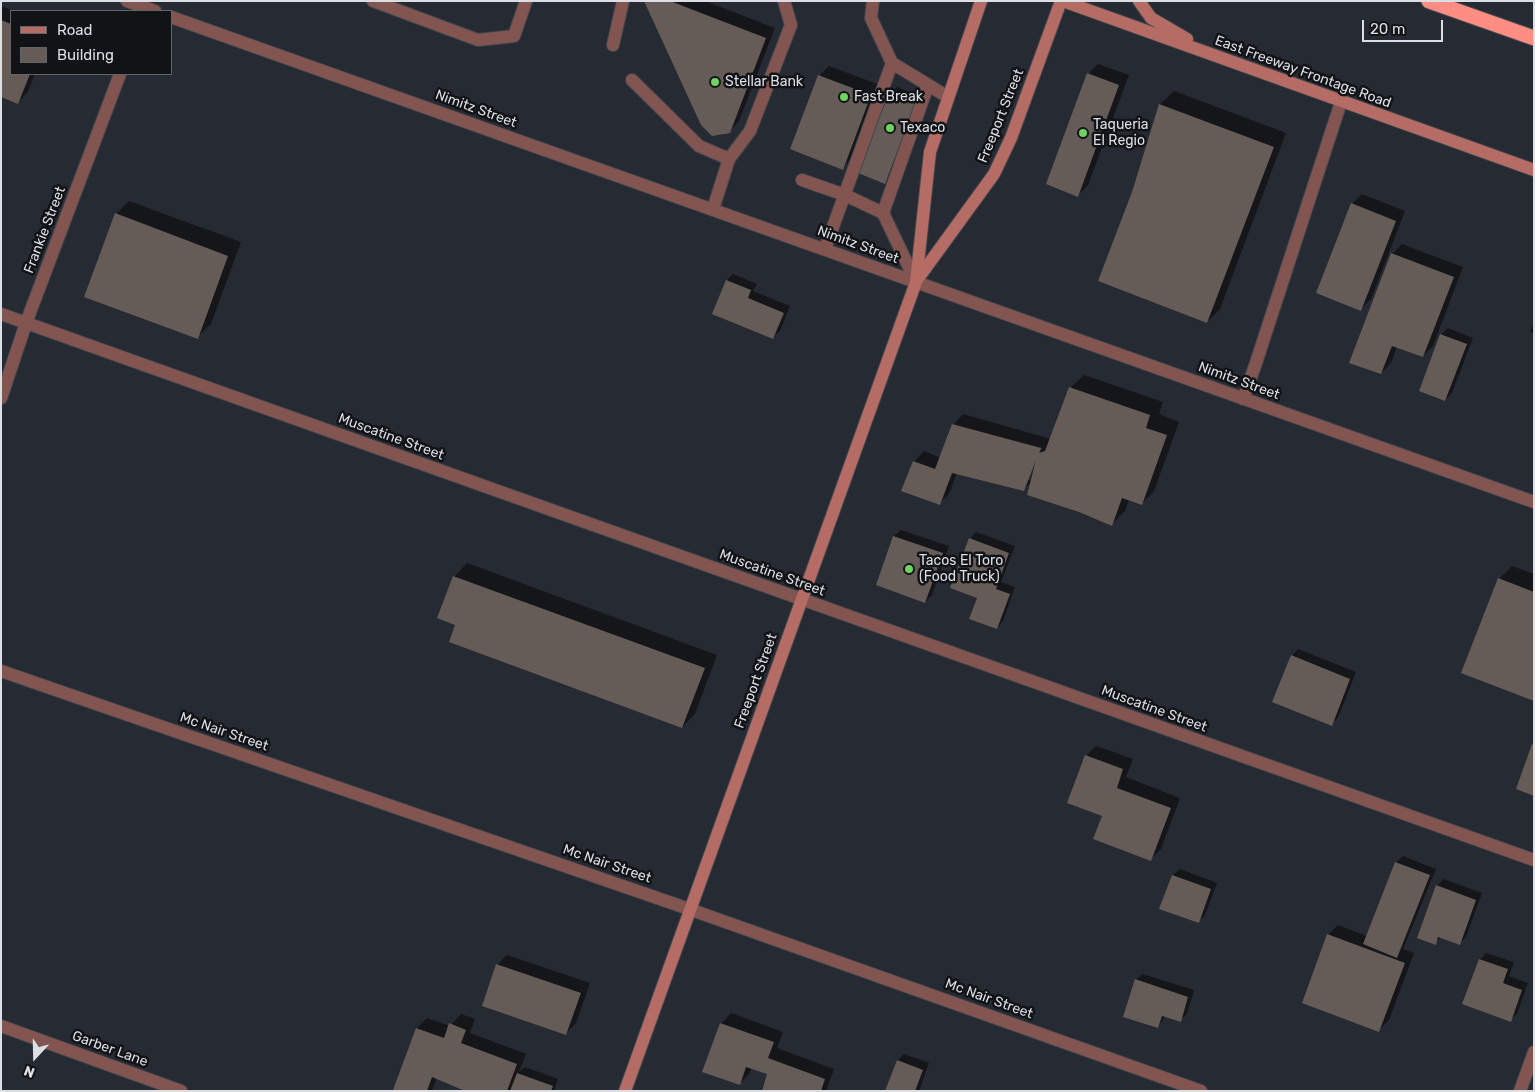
<!DOCTYPE html>
<style>
body{margin:0}
#map{position:relative;width:1535px;height:1092px;overflow:hidden;background:#262a32;font-family:Rubik,sans-serif}
canvas{display:block}
.frame{position:absolute;inset:0;border:2px solid #dbdee3;pointer-events:none}
.legend{position:absolute;left:10px;top:10px;width:162px;height:65px;box-sizing:border-box;background:#111316;border:1px solid #626468;margin:0;padding:6px 9px;list-style:none;font-size:15px;color:#dbdee3}
.legend li{display:flex;align-items:center;gap:10px;height:25px}
.legend b{width:25px;border:1px solid #626468}
.north{position:absolute;left:10px;top:1032px;width:50px;height:50px;-webkit-text-stroke:4px #111316;paint-order:stroke;rotate:201deg;font-size:14px;font-weight:700;line-height:20px;text-align:center;color:#dbdee3}
.north::after{content:'';display:block;margin:auto;width:18px;height:22px;background:#dbdee3;clip-path:polygon(50% 0,100% 100%,50% 72%,0 100%)}
.scale{position:absolute;left:1362px;top:20px;width:81px;height:22px;box-sizing:border-box;border:2px solid #dbdee3;border-top:0;padding-left:6px;font-size:15px;line-height:18px;white-space:nowrap;color:#dbdee3;-webkit-text-stroke:4px #111316;paint-order:stroke}
</style>
<div id="map">
<canvas width="1535" height="1092"></canvas>
<div class="frame"></div>
<ul class="legend">
<li><b style="height:6px;background:#b56c65"></b>Road</li>
<li><b style="height:14px;background:#665c57"></b>Building</li>
</ul>
<div class="north">N</div>
<div class="scale">20 m</div>
</div>
<script>
const context = document.querySelector('canvas').getContext('2d');
context.lineJoin = 'round';
function fillPath(path, color) { context.fillStyle = color; context.fill(path, 'evenodd'); }
function stroke(path, color, width, dash) { context.strokeStyle = color; context.lineWidth = width; context.lineCap = dash ? 'butt' : 'round'; context.setLineDash(dash || []); context.stroke(path); }
function drawText(font, color, halo, rows, align = 'center') {
  context.font = font + ' Rubik,sans-serif'; context.lineWidth = 5; context.setLineDash([]); context.textBaseline = 'middle'; context.strokeStyle = halo; context.fillStyle = color; for (const [text, x, y, turn = 0] of rows) {
    context.save(); context.translate(x, y); context.rotate((+turn || 0) * Math.PI / 180); context.textAlign = isNaN(turn) ? turn : align; if (halo) context.strokeText(text, 0, 0); context.fillText(text, 0, 0); context.restore();
  }
}
const shadow = new Path2D(`
 M645,1H705L775,28L739,121L729,132L702,124Z
 M1,6L14,11H11V74H35L28,92L18,102L1,96Z
 M1098,64L1129,75L1088,185L1078,195L1088,74Z
 M829,66L880,85L852,158L842,168L819,76Z
 M897,87L921,97L891,175L884,182L890,94Z
 M1174,91L1286,133L1220,309L1207,322L1133,193L1160,104Z
 M1362,194L1405,211L1371,299L1361,309L1352,204Z
 M129,201L241,242L211,324L197,337L116,214Z
 M1402,244L1463,267L1433,346L1423,356L1397,346L1391,363L1381,373L1392,254Z
 M733,274L757,284L753,291L790,306L780,331L773,337L727,280Z
 M1534,322V333L1530,332Z
 M1448,328L1473,338L1452,393L1445,400L1441,335Z
 M1084,375L1163,402L1159,414L1179,422L1154,491L1141,504L1129,500L1125,511L1112,524L1032,481L1024,489L957,473L949,494L939,504L914,462L924,451L941,458L953,425L963,414L1051,439L1070,388ZM1040,447L1042,448L1030,480H1027Z
 M901,530L949,546L932,595L925,602L894,536Z
 M976,532L1015,546L1001,582L1015,587L1003,621L997,628L978,598L970,539Z
 M467,563L717,655L695,714L682,727L457,624L454,577Z
 M1512,566L1534,574V700L1499,579Z
 M1298,649L1356,672L1338,718L1331,724L1292,656Z
 M1096,746L1133,759L1126,777L1180,798L1161,849L1151,859L1104,815L1086,756Z
 M1403,856L1436,869L1403,949L1414,953L1389,1020L1379,1030L1328,935L1338,925L1367,936L1397,862Z
 M1180,869L1217,883L1205,915L1198,922L1173,875Z
 M1443,879L1482,893L1466,937L1459,944L1441,937L1435,943L1437,886Z
 M1486,953L1514,962L1509,976L1528,983L1517,1014L1510,1020L1480,959Z
 M507,955L590,983L576,1023L566,1033L497,965Z
 M1142,974L1194,990L1187,1014L1180,1020L1166,1015L1158,1027L1136,980Z
 M731,1013L783,1032L777,1048L834,1069L826,1091H764L769,1074L752,1067L749,1074L739,1084L721,1024Z
 M461,1014L475,1019L470,1033L526,1054L519,1072L525,1067L558,1079L554,1091H466L437,1078L432,1091L394,1089L417,1028L427,1018L450,1026Z
 M904,1054L929,1063L919,1091H886L898,1060Z`);
const building = new Path2D(`
 M644,1H670L766,38L730,133L712,136L701,125Z
 M1,20L11,24V74H30L18,104L1,97Z
 M1087,73L1119,85L1078,197L1046,184Z
 M818,75L871,95L843,170L790,149Z
 M889,93L916,103L885,184L858,173Z
 M1159,104L1274,147L1207,323L1098,281L1132,192Z
 M1351,203L1396,221L1361,311L1316,293Z
 M115,213L228,256L198,339L84,297Z
 M1391,253L1454,277L1423,357L1392,346L1381,374L1349,363Z
 M726,280L751,290L748,298L784,313L773,339L712,314Z
 M1440,334L1467,344L1445,401L1419,391Z
 M1069,387L1150,415L1146,428L1167,435L1142,505L1122,498L1112,526L1079,512L1027,495L1036,460L1024,491L952,473L940,505L901,491L913,461L935,469L952,424L1041,448L1039,453L1045,451Z
 M893,536L943,553L925,603L876,585Z
 M969,538L1009,553L996,589L1010,594L997,629L969,619L977,598L950,588Z
 M453,576L705,668L682,728L449,642L455,625L437,618Z
 M1498,578L1534,592V701L1461,673Z
 M1291,655L1350,679L1332,726L1272,702Z
 M1532,744L1534,745V796L1516,789Z
 M1085,755L1123,769L1117,788L1171,808L1151,861L1093,839L1102,816L1067,803Z
 M1395,862L1430,875L1397,958L1363,944Z
 M1172,875L1211,889L1199,923L1159,909Z
 M1436,885L1476,900L1460,945L1438,937L1436,945L1417,938Z
 M1327,934L1405,963L1379,1032L1302,1003Z
 M1479,959L1508,969L1503,983L1522,990L1511,1022L1462,1004Z
 M496,964L581,993L566,1035L482,1006Z
 M1135,979L1188,997L1181,1022L1162,1016L1158,1028L1123,1017Z
 M449,1023L466,1030L461,1043L517,1064L507,1091H465L432,1077L427,1091L393,1090L416,1028L444,1038Z
 M720,1023L774,1042L768,1058L825,1079L821,1091H762L767,1074L746,1067L740,1085L702,1072Z
 M897,1060L923,1070L915,1091H885Z
 M517,1073L553,1086L551,1091H510Z`);
const service = new Path2D(`
 M373,1L478,40L514,36L526,1
 M873,1L871,18L892,63L948,97
 M613,45L623,1
 M632,80L699,146L729,159
 M802,180L845,195L883,213L916,282
 M713,209L729,159L750,131L791,25L784,1
 M883,213L928,85
 M825,249L892,63
 M1243,399L1255,366L1341,102`);
const minor = new Path2D(`
 M127,1L155,11
 M171,17L1534,502
 M1,314L1534,860
 M1,398L26,323L120,74
 M1,671L689,909L1201,1091
 M1,1026L181,1091
 M1520,1091L1534,1052`);
const secondary = new Path2D(`
 M1063,1L1534,170
 M1139,1L1151,18L1187,39
 M917,280L994,174L1011,138L1061,1
 M625,1091L916,282L930,152L981,1`);
const motorway = new Path2D(`
 M1429,1L1534,38`);
const markers = [
 [715,82,5,"#6ed360"],
 [844,97,5,"#6ed360"],
 [890,128,5,"#6ed360"],
 [1083,133,5,"#6ed360"],
 [909,569,5,"#6ed360"]
];
const streetNames = [
 ["East Freeway Frontage Road",1303,72,20],
 ["Nimitz Street",476,109,20],
 ["Freeport Street",1001,116,-68],
 ["Frankie Street",45,230,-69],
 ["Nimitz Street",858,245,20],
 ["Nimitz Street",1239,381,20],
 ["Muscatine Street",391,437,20],
 ["Muscatine Street",772,573,20],
 ["Freeport Street",756,681,-70],
 ["Muscatine Street",1154,709,20],
 ["Mc Nair Street",224,732,19],
 ["Mc Nair Street",607,864,19],
 ["Mc Nair Street",989,999,20],
 ["Garber Lane",110,1049,20]
];
const poiNames = [
 ["Stellar Bank",725,82],
 ["Fast Break",854,97],
 ["Taqueria",1093,125],
 ["El Regio",1093,141],
 ["Texaco",900,128],
 ["Tacos El Toro",919,561],
 ["(Food Truck)",919,577]
];
fillPath(shadow, '#0007');
fillPath(building, '#665c57');
stroke(service, '#43474e', 14);
stroke(minor, '#43474e', 14);
stroke(secondary, '#43474e', 14);
stroke(motorway, '#43474e', 17);
stroke(service, '#835551', 12);
stroke(minor, '#835551', 12);
stroke(secondary, '#b56c65', 12);
stroke(motorway, '#fe8d83', 15);
for (const [x, y, r, color] of markers) { const dot = new Path2D(); dot.arc(x, y, r, 0, 2 * Math.PI); context.fillStyle = color; context.fill(dot); stroke(dot, '#111316', 2); }
drawText('14px', '#dbdee3', '#111316', streetNames);
drawText('14px', '#dbdee3', '#111316', poiNames, 'left');
</script>
